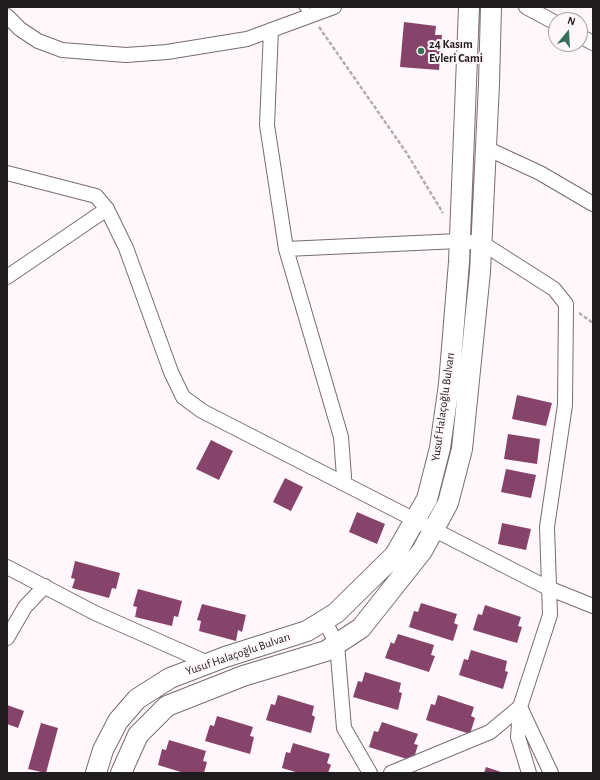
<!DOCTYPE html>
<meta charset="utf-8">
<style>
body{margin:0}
#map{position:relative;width:600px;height:780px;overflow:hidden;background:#fff7fb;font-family:"Alegreya Sans",sans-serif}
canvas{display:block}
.frame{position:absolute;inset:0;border:8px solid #211c1f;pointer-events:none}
.north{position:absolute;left:548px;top:12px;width:40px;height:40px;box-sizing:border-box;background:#fff7fb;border:1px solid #a69fa3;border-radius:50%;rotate:18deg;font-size:11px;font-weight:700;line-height:16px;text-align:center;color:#211c1f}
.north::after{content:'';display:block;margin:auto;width:14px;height:18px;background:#367059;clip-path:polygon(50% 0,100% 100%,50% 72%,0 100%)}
</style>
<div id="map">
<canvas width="600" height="780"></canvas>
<div class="frame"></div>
<div class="north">N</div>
</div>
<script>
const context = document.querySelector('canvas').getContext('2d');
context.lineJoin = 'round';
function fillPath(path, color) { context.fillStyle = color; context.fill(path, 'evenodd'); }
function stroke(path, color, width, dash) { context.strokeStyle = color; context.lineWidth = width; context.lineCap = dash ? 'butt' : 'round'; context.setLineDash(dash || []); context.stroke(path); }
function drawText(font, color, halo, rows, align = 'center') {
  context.font = font + ' "Alegreya Sans",sans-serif'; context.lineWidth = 4; context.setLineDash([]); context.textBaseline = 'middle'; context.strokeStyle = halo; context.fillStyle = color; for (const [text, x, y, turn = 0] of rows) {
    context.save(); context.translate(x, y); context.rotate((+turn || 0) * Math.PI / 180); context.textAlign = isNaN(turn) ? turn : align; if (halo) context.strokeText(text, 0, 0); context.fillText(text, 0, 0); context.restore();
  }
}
const building = new Path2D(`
 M404,22L436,26L435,35H442L439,70L400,67Z
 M517,395L552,403L546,426L512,419Z
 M508,434L540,439L537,464L504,459Z
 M211,440L233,451L219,480L196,469Z
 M506,469L536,475L531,498L501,492Z
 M285,478L303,487L291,511L273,502Z
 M357,512L385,524L377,544L349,532Z
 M502,523L531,529L526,550L498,544Z
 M75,561L120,573L116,589L112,588L109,598L72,588L75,579L71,578Z
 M138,589L182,601L178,617L174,616L172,626L135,617L137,607L133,606Z
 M421,603L457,614L454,623L458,625L453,641L409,627L414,611L418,612Z
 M202,604L246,615L242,632L238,630L236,641L199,631L201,621L197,620Z
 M485,605L521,617L518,626L522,627L517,643L473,630L478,614L482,615Z
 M398,634L434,645L431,655L435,656L429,672L385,658L391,642L394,644Z
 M471,650L507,661L505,671L508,672L503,689L459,675L464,659L468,660Z
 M365,672L401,683L399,692L402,693L398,710L353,697L358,681L362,682Z
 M278,695L314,706L312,715L315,717L311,733L266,720L271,704L275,705Z
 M438,695L474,707L471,716L475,718L470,734L426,720L431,704L435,705Z
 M7,705L24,711L18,728L7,724Z
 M217,716L253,727L250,736L254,737L250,754L205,741L210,725L214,726Z
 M382,722L418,734L414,744L418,745L413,761L369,747L374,731L378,732Z
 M41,723L58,728L46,773L28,769Z
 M169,740L206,751L203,761L207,762L204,773H184L158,765L162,749L166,750Z
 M293,743L330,754L327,763L331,765L328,773H299L282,768L286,752L290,753Z
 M486,767L504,773H484Z`);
const path = new Path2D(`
 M319,27L406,152L443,213
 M579,313L593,323`);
const lane = new Path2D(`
 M303,7L311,15`);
const street = new Path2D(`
 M526,7L556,23
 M7,16L20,29L38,41L62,50L126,55L167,52L247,39L334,7
 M271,30L267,125L286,249L341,437L344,477L342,483
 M580,36L593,43
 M486,148L540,173L593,204
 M7,173L96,196L107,209L126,248L171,372L183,397L202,411L548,588L593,606
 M286,249L459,241L482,243L554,289L566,304L565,405L547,527L550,615L520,707L490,732L391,773
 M7,277L107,209
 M7,567L95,613L208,663
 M324,620L337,644L344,728L370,773
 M7,638L25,607L45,586
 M520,707L551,773
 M520,709L518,737L529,773`);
const secondary = new Path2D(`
 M96,773L103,750L118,721L137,699L170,678L225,657L307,631L336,613L395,555L427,499L440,448L449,384L459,262L469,7
 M121,773L138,735L167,706L243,676L326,651L361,628L422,551L448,503L462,449L480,272L489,84L491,7`);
const markers = [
 [421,51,4,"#367059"]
];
const poiNames = [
 ["24 Kasım",429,44],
 ["Evleri Cami",429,58]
];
const streetNames = [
 ["Yusuf Halaçoğlu Bulvarı",443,407,-82],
 ["Yusuf Halaçoğlu Bulvarı",238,654,-19]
];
fillPath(building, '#87446b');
stroke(lane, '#786c72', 9);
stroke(street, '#786c72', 16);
stroke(secondary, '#786c72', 22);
stroke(path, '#b4adb0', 2.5, [4, 2]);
stroke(lane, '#fff', 7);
stroke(street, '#fff', 14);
stroke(secondary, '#fff', 20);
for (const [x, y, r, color] of markers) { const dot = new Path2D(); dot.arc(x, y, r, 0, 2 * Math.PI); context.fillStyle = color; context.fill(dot); stroke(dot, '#fff7fb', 1.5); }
drawText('bold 12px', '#211c1f', '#fff7fb', poiNames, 'left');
drawText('12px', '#211c1f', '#fff7fb', streetNames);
</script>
